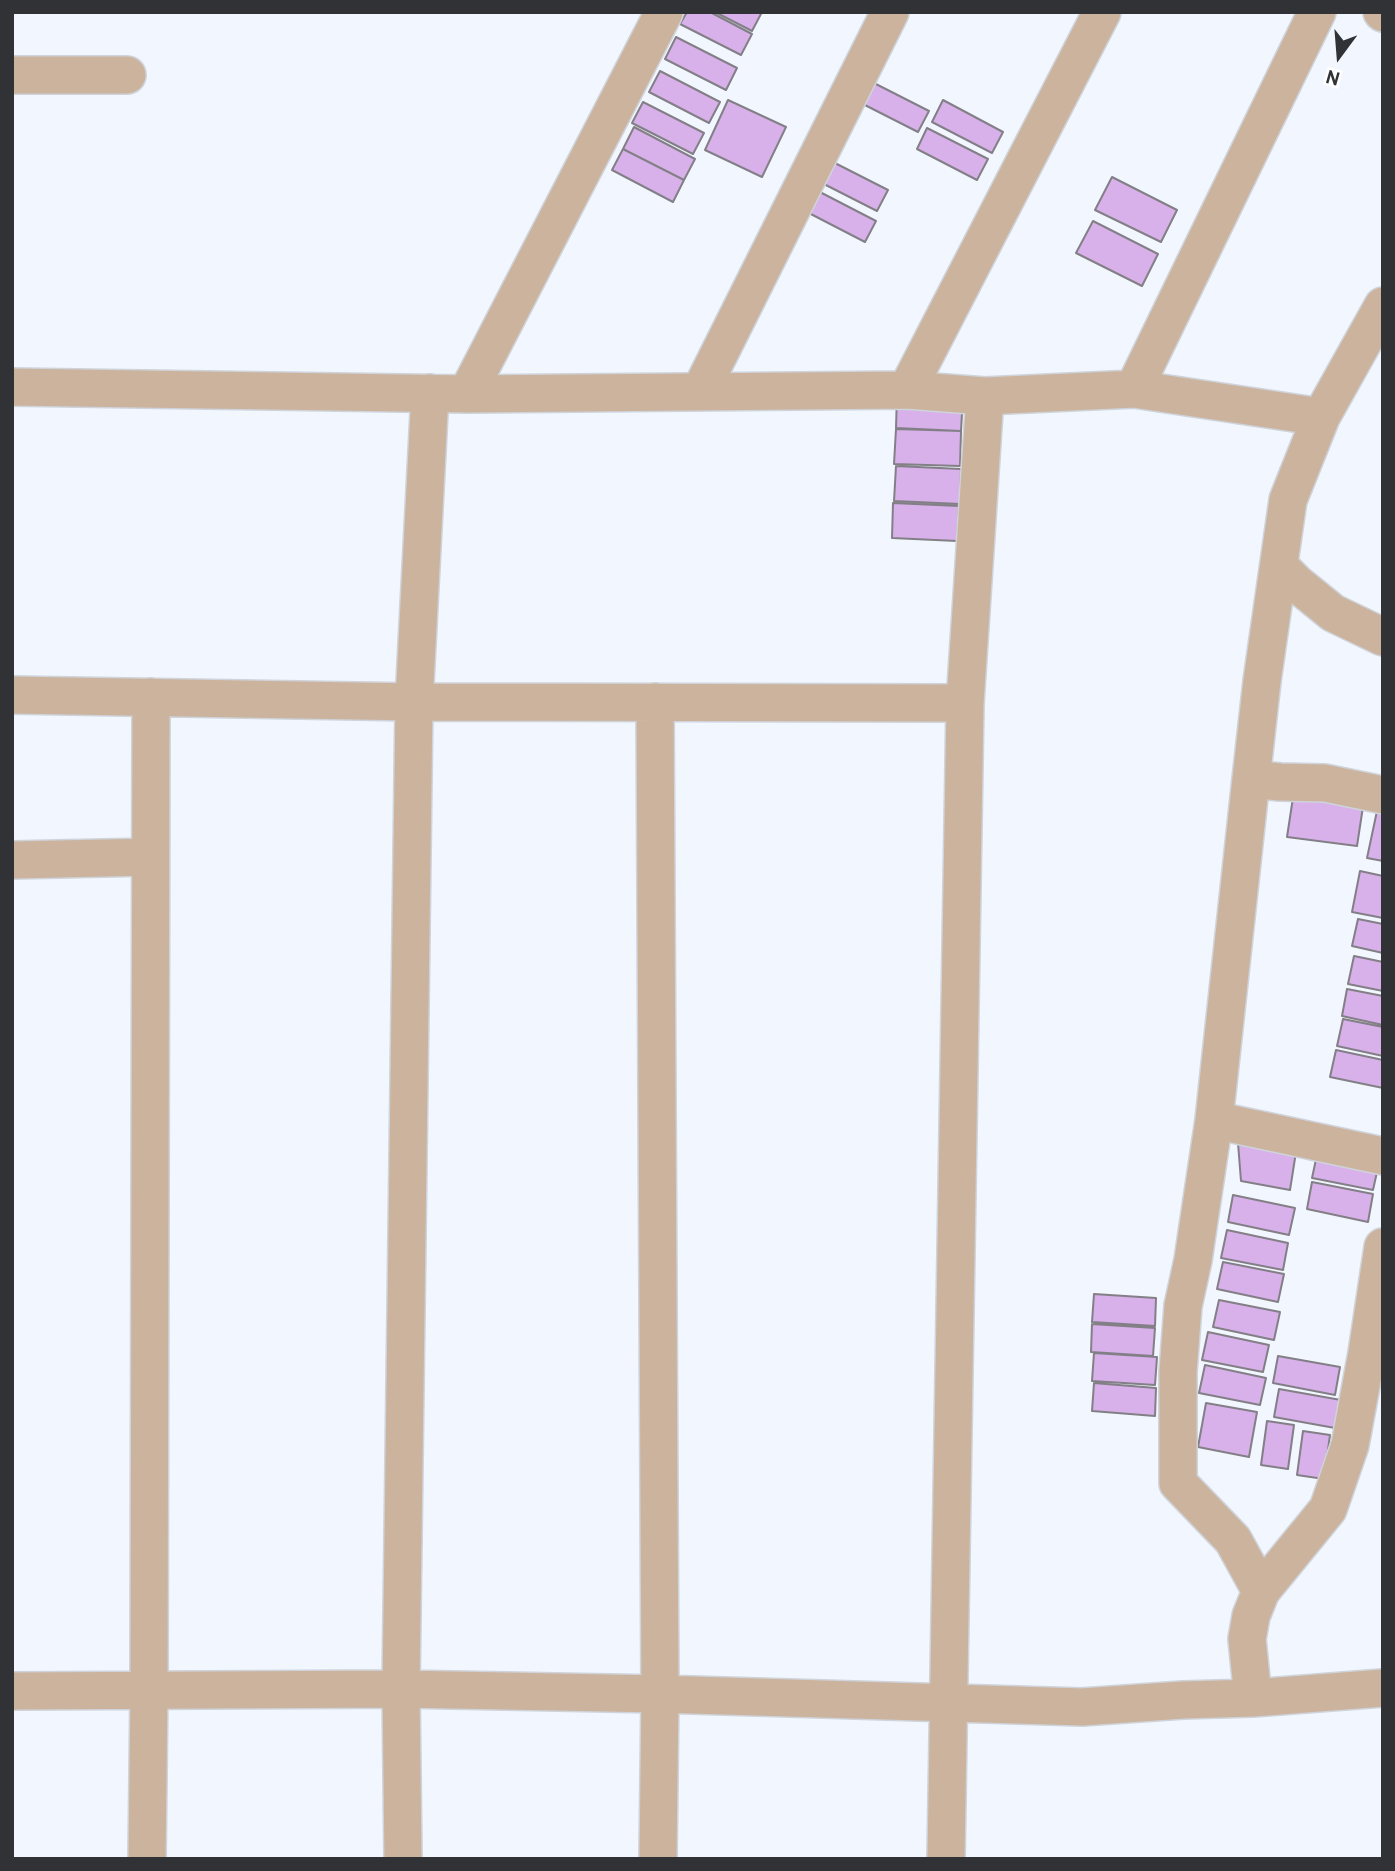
<!DOCTYPE html>
<style>
body{margin:0}
#map{position:relative;width:1395px;height:1871px;overflow:hidden;background:#f2f6fe;font-family:Overpass,sans-serif}
canvas{display:block}
.frame{position:absolute;inset:0;border:14px solid #303235;pointer-events:none}
.north{position:absolute;left:1304px;top:21px;width:70px;height:70px;-webkit-text-stroke:5px #fff;paint-order:stroke;rotate:196deg;font-size:19px;font-weight:700;line-height:28px;text-align:center;color:#303235}
.north::after{content:'';display:block;margin:auto;width:24px;height:32px;background:#303235;clip-path:polygon(50% 0,100% 100%,50% 72%,0 100%)}
</style>
<div id="map">
<canvas width="1395" height="1871"></canvas>
<div class="frame"></div>
<div class="north">N</div>
</div>
<script>
const context = document.querySelector('canvas').getContext('2d');
context.lineJoin = 'round';
function fillPath(path, color) { context.fillStyle = color; context.fill(path, 'evenodd'); }
function stroke(path, color, width, dash) { context.strokeStyle = color; context.lineWidth = width; context.lineCap = dash ? 'butt' : 'round'; context.setLineDash(dash || []); context.stroke(path); }
const building = new Path2D(`
 M687,12H710L752,34L741,55L680,24Z
 M715,12H762L752,31Z
 M676,37L737,68L726,90L665,59Z
 M660,71L720,102L709,123L649,92Z
 M868,80L929,111L918,132L857,101Z
 M728,100L786,127L762,177L705,150Z
 M943,100L1003,132L992,153L932,122Z
 M643,102L704,133L693,154L632,123Z
 M634,127L695,159L684,180L623,149Z
 M927,128L988,159L977,180L917,149Z
 M623,149L684,180L673,202L612,170Z
 M827,159L888,190L877,211L816,180Z
 M1112,177L1177,210L1161,242L1095,210Z
 M816,190L876,221L865,242L805,211Z
 M1093,221L1158,254L1142,286L1076,253Z
 M897,393L963,396L961,431L896,428Z
 M896,429L961,431L960,466L894,464Z
 M896,466L961,469L960,504L894,501Z
 M893,503L959,506L957,541L892,538Z
 M1294,791L1364,800L1357,846L1287,837Z
 M1377,811L1383,812V861L1367,858Z
 M1360,871L1383,876V918L1352,912Z
 M1358,919L1383,924V953L1352,946Z
 M1354,956L1383,962V991L1348,984Z
 M1347,989L1383,996V1025L1342,1016Z
 M1343,1019L1383,1027V1056L1337,1046Z
 M1336,1050L1383,1060V1088L1330,1077Z
 M1238,1143L1296,1152L1290,1190L1241,1181Z
 M1318,1150L1379,1163L1373,1190L1312,1178Z
 M1312,1182L1373,1194L1368,1222L1307,1209Z
 M1233,1195L1295,1208L1289,1235L1228,1222Z
 M1227,1230L1288,1243L1283,1270L1221,1258Z
 M1223,1262L1284,1274L1278,1302L1217,1289Z
 M1094,1294L1156,1298L1155,1326L1092,1322Z
 M1219,1300L1280,1312L1274,1340L1213,1327Z
 M1092,1324L1155,1328L1153,1356L1091,1352Z
 M1208,1332L1269,1345L1263,1372L1202,1360Z
 M1094,1353L1157,1357L1155,1385L1092,1381Z
 M1278,1356L1340,1367L1335,1395L1273,1383Z
 M1205,1365L1266,1378L1260,1405L1199,1393Z
 M1094,1383L1156,1388L1155,1416L1092,1411Z
 M1279,1389L1341,1400L1335,1428L1274,1417Z
 M1206,1403L1257,1412L1249,1457L1198,1447Z
 M1267,1421L1294,1425L1288,1469L1261,1465Z
 M1303,1431L1330,1435L1324,1479L1297,1475Z`);
const minor = new Path2D(`
 M1382,12L1383,13
 M12,75H127
 M1383,306L1321,417L1288,500L1262,681L1251,779L1280,782L1325,783L1383,795
 M12,387L467,394L907,390L985,396L1134,389L1321,417
 M1134,389L1317,12
 M907,390L1102,12
 M700,392L890,12
 M467,394L664,12
 M1279,566L1296,583L1333,613L1383,637
 M12,695L414,702L965,703
 M655,702L660,1694L658,1859
 M1251,779L1214,1120L1193,1260L1183,1306L1178,1372V1483L1233,1540L1261,1591
 M12,860L150,857
 M1214,1120L1383,1156
 M12,1691L401,1689L660,1694L1082,1707L1183,1700L1253,1698L1383,1688
 M1253,1698L1247,1639L1251,1616L1261,1591L1328,1509L1350,1445L1367,1353L1383,1247
 M147,1859L149,1690L151,697
 M403,1859L401,1689L414,702L430,393
 M946,1859L965,703L985,396`);
fillPath(building, '#d8b1ea');
stroke(building, '#837f86', 2);
stroke(minor, '#cfd3da', 40);
stroke(minor, '#cbb39e', 37);
</script>
